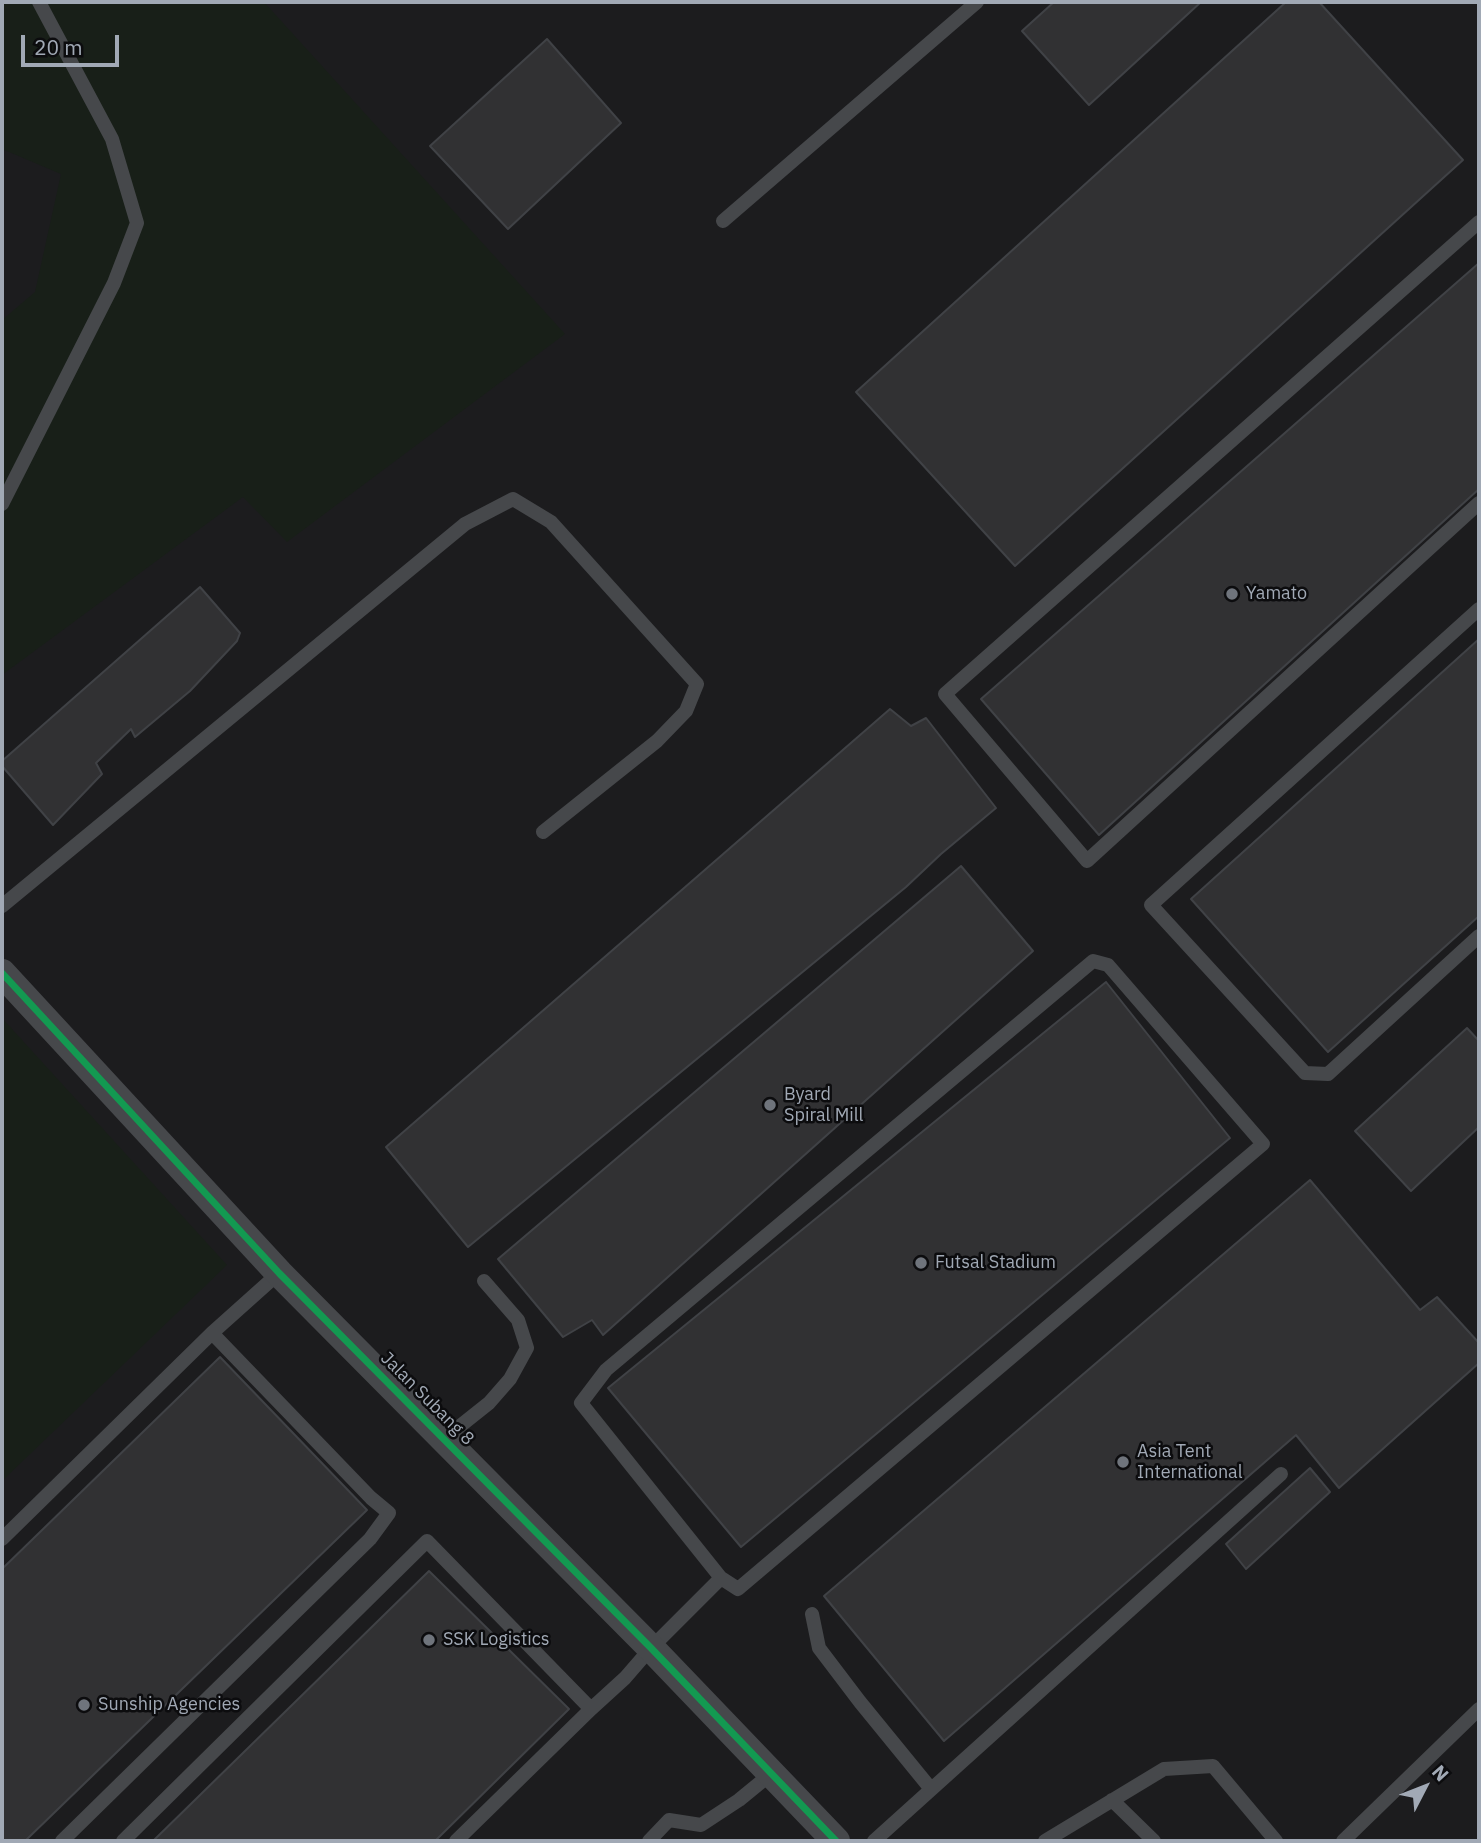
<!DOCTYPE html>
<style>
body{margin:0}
#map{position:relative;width:1481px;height:1843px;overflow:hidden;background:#121212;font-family:"IBM Plex Sans",sans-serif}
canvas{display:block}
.frame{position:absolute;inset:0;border:4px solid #a1a9b5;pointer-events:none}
.north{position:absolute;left:1390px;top:1752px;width:70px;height:70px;-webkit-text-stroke:5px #0c0c0e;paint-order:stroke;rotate:48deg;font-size:19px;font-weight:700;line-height:28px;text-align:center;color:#a1a9b5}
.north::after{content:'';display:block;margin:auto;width:24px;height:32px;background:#a1a9b5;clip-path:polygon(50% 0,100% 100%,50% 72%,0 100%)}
.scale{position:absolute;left:21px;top:35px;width:98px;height:32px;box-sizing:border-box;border:4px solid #a1a9b5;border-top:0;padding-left:9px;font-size:21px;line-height:24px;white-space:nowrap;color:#a1a9b5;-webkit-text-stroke:5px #0c0c0e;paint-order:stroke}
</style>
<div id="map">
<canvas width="1481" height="1843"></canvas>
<div class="frame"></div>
<div class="north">N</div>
<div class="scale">20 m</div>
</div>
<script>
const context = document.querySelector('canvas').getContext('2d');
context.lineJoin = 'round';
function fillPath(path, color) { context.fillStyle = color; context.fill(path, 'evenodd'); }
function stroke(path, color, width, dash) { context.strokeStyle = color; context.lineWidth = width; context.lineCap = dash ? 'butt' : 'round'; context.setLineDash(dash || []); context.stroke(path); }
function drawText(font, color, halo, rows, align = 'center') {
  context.font = font + ' "IBM Plex Sans",sans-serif'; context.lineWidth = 5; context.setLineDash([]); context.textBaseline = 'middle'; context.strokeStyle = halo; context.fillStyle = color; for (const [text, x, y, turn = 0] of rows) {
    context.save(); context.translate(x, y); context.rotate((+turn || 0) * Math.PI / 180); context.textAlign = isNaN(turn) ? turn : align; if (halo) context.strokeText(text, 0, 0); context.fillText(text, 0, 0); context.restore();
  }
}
const built = new Path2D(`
 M2,2H1479V1841H2Z`);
const green = new Path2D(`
 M2,2H264L565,334L287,542L243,497L2,675V320L35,292L61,174L2,149Z
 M2,1018L227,1265L2,1481Z`);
const building = new Path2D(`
 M1054,2H1201L1089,105L1022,31Z
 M1286,2H1319L1463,160L1015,566L856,392Z
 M547,39L621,123L508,229L430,146Z
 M1479,263V489L1099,835L981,699Z
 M200,587L240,633L237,641L190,691L135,737L131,729L96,763L102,774L53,825L2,766V761Z
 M1479,639V916L1328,1052L1191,899Z
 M890,709L911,726L926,718L996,808L941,854L906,887L468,1247L386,1147Z
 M961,866L1033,951L603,1335L592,1320L563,1337L498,1259Z
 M1106,982L1230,1138L741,1547L608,1388Z
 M1467,1028L1479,1041V1127L1411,1191L1355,1131Z
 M1310,1180L1420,1310L1437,1297L1479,1343V1363L1339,1488L1296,1435L944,1741L824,1596Z
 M220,1357L367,1510L25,1841H2V1569Z
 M1310,1468L1330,1492L1246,1569L1226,1544Z
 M429,1571L569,1709L435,1841H153Z`);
const service = new Path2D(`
 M723,221L977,2
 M1479,222L945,694L1087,861L1479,503
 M2,504L114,283L137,223L112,139L39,2
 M1479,609L1151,905L1305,1073L1328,1074L1479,936
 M2,906L465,524L513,499L551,522L697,684L686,711L657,741L543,832
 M445,1438L489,1403L510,1379L527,1348L518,1320L484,1281
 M2,1539L212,1333L279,1273
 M812,1614L819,1648L860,1702L931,1789
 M1112,1800L1154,1841
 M62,1841L370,1539L389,1513L371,1498L212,1333
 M123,1841L427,1541L591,1709
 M456,1841L591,1709L625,1678L651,1648L721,1578L738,1589L1263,1144L1108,965L1093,961L606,1370L581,1403L721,1578
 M649,1841L669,1820L701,1825L739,1800L772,1773
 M874,1841L1281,1474
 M1045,1841L1164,1769L1213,1766L1276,1841
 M1343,1841L1479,1709`);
const minor = new Path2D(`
 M2,973L279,1273L651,1648L836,1841`);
const cycleway = new Path2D(`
 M2,973L279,1273L651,1648L836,1841`);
const markers = [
 [1232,594,7,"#6f747c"],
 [770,1105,7,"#6f747c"],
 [921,1263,7,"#6f747c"],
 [1123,1462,7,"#6f747c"],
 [429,1640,7,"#6f747c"],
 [84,1705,7,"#6f747c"]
];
const poiNames = [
 ["Yamato",1246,594],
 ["Byard",784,1095],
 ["Spiral Mill",784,1116],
 ["Futsal Stadium",935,1263],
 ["Asia Tent",1137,1452],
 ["International",1137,1473],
 ["SSK Logistics",443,1640],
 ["Sunship Agencies",98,1705]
];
const streetNames = [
 ["Jalan Subang 8",427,1399,45]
];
fillPath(built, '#1c1c1e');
fillPath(green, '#181f18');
fillPath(building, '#313133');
stroke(building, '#404246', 2);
stroke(service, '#46484b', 14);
stroke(minor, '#46484b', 28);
stroke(cycleway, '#139951', 7);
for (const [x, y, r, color] of markers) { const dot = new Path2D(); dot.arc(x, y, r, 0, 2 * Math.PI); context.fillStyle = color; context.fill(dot); stroke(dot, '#0c0c0e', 2.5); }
drawText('18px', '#a1a9b5', '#0c0c0e', poiNames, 'left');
drawText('18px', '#a1a9b5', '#0c0c0e', streetNames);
</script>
